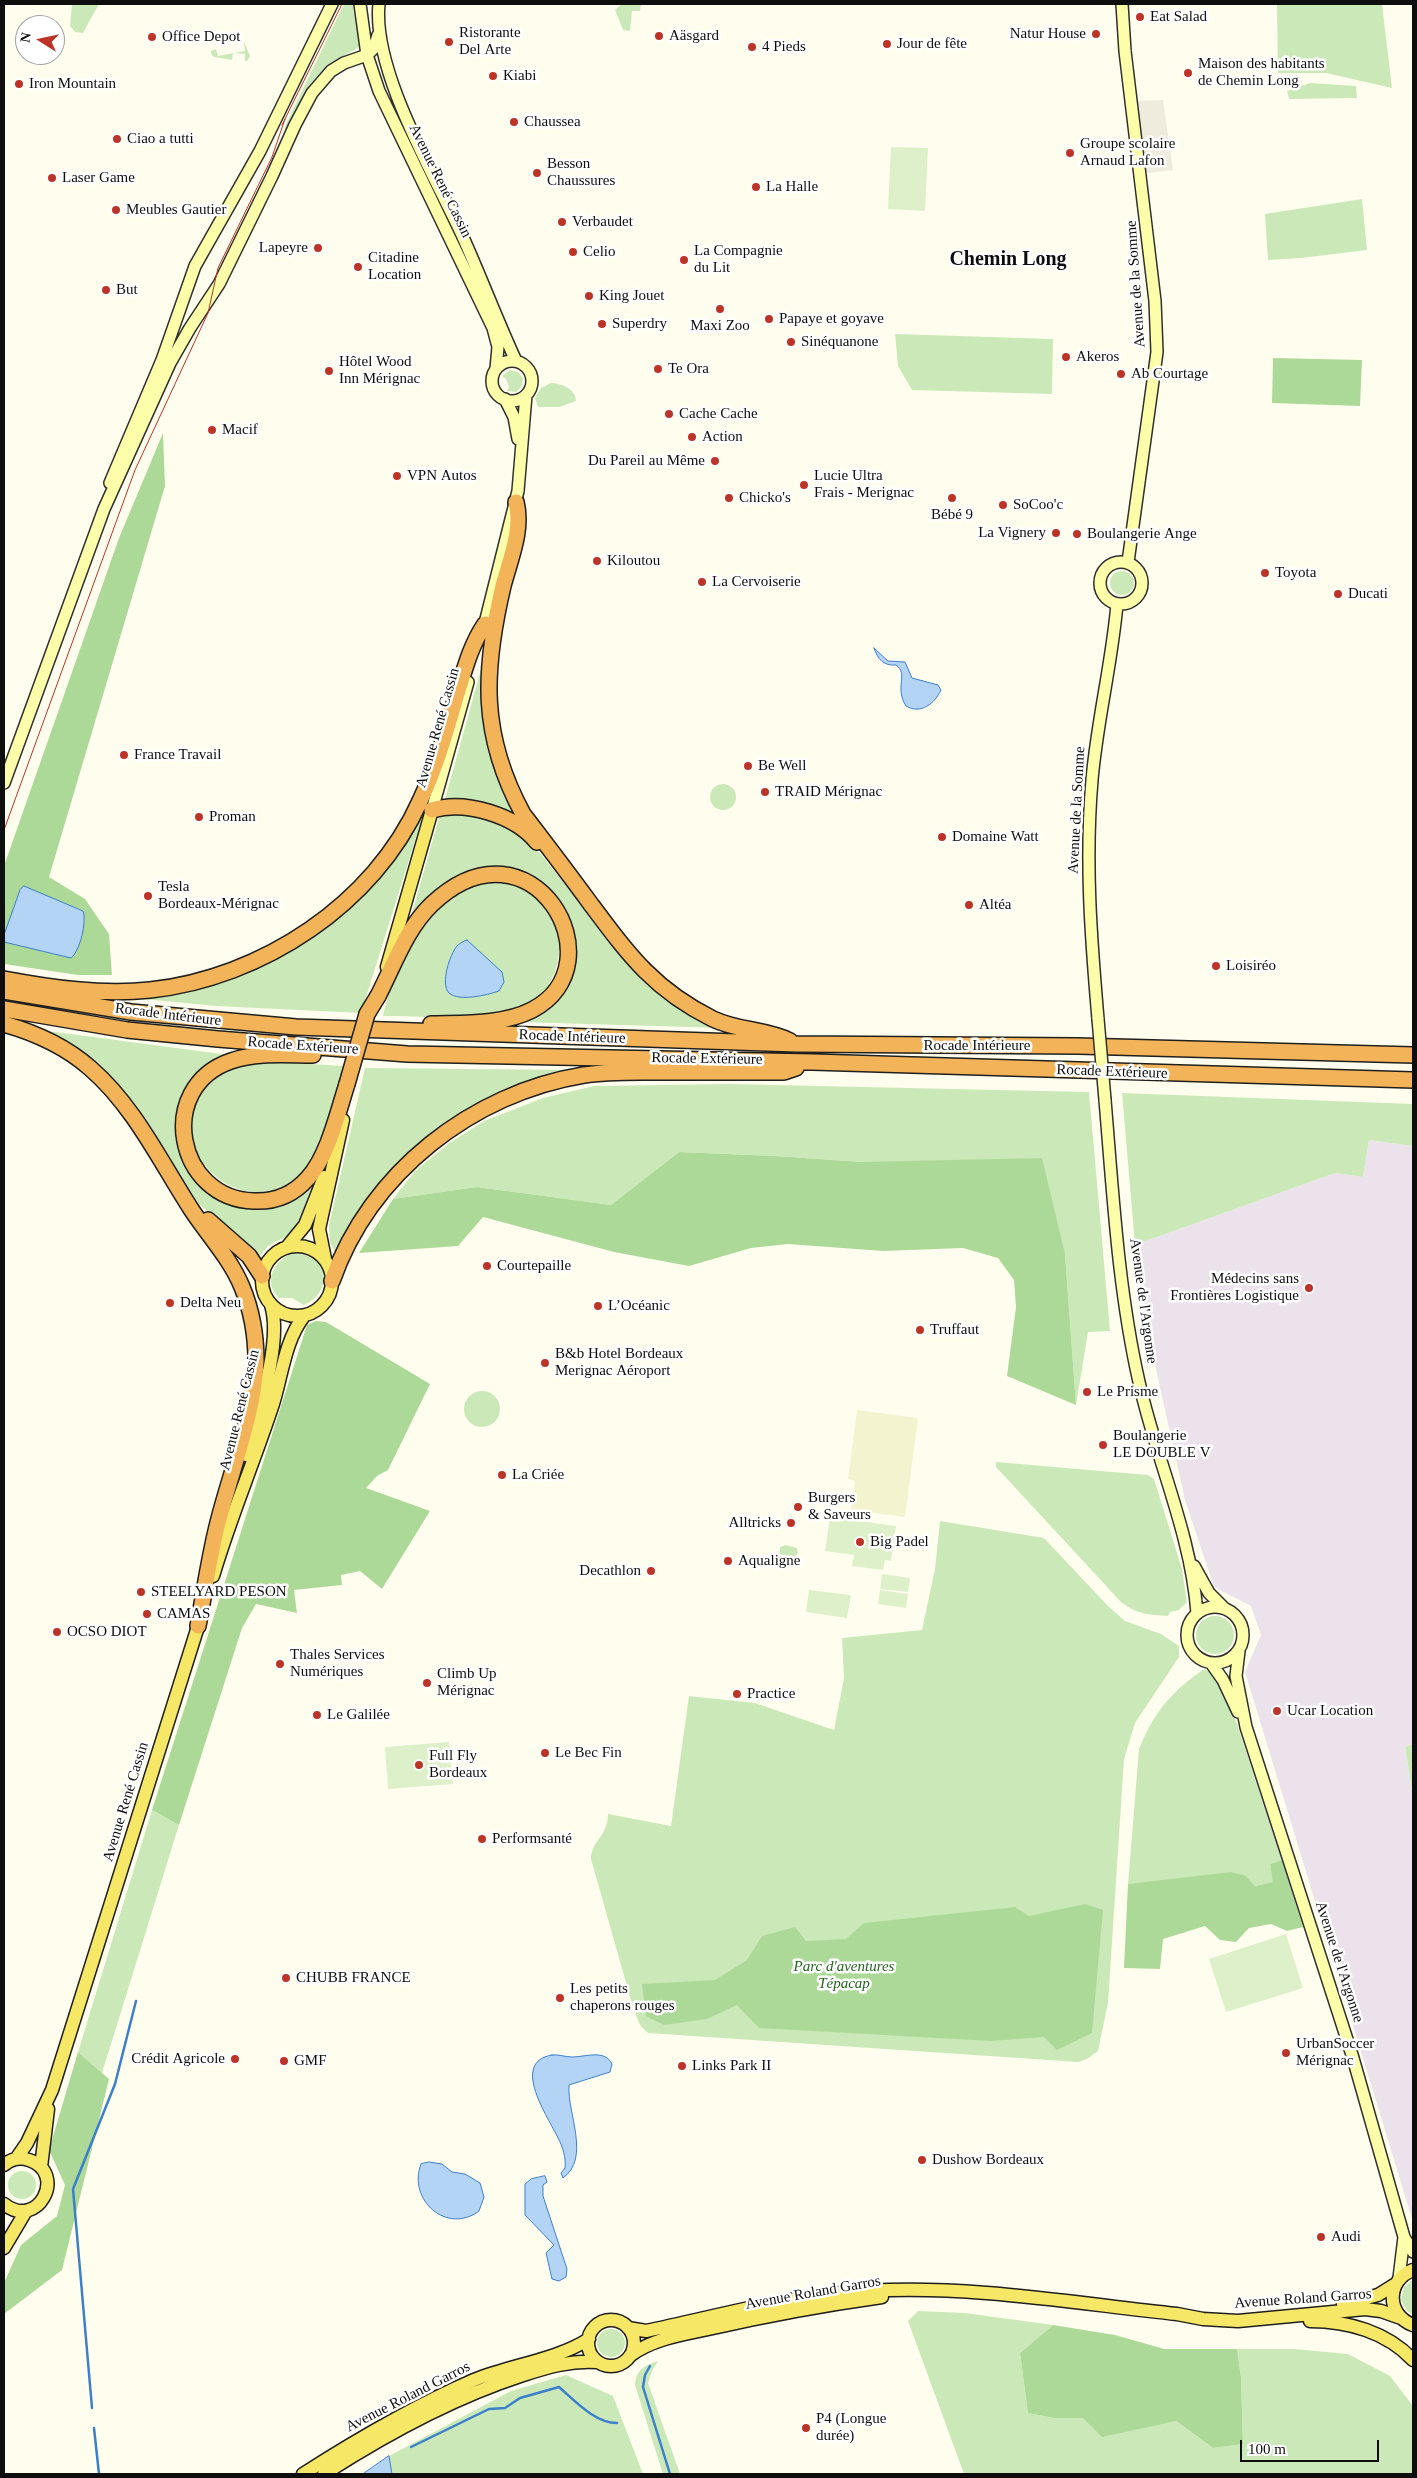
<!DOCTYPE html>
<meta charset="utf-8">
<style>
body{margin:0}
#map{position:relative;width:1417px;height:2478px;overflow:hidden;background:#fffeee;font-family:Georgia,serif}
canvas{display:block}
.frame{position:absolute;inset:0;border:5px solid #0e0e0e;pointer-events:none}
.north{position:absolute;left:15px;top:15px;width:50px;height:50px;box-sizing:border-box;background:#fff;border:1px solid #9f9f9f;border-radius:50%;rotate:280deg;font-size:14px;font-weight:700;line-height:20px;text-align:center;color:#0e0e0e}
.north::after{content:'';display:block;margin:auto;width:18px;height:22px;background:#bc3427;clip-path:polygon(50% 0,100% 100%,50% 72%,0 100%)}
.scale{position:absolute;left:1240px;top:2440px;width:139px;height:22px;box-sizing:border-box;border:2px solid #0e0e0e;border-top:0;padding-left:6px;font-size:15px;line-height:18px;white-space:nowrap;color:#0e0e0e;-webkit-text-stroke:4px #fff;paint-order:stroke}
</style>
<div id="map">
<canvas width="1417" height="2478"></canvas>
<div class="frame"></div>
<div class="north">N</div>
<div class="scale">100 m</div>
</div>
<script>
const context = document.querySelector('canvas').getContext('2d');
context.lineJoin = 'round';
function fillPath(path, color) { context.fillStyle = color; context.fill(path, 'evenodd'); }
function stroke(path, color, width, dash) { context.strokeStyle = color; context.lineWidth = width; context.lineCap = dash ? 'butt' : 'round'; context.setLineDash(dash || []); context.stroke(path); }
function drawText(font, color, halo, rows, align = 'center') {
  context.font = font + ' Georgia,serif'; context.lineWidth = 5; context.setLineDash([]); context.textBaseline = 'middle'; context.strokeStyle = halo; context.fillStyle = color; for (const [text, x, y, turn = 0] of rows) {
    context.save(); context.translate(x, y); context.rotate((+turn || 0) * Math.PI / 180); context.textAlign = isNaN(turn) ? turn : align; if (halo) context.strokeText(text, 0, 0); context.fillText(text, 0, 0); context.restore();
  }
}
const industrial = new Path2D(`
 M1369,1140L1413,1146V1744L1405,1747L1413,1796V2222L1245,1672L1261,1635L1251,1606L1214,1587L1185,1500L1146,1324L1135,1245L1335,1173L1363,1177Z`);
const farmland = new Path2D(`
 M857,1410L918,1418L905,1517L851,1510L855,1481L848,1479Z`);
const green = new Path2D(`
 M72,4H99L83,33L75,32L70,26Z
 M344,4H356L353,8L360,43L358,48L327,65L310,84L278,151L287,122Z
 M622,4H641L640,11H632L630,31L623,30L615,10Z
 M1382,4L1392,88L1326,73H1278L1277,5Z
 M244,41L250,56L247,61H245V54L233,53L232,60L214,57L211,54V51L216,49L218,56L245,51Z
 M1310,83L1356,86L1357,98L1289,99L1287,91Z
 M1362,199L1367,250L1301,258L1268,260L1265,214Z
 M895,334L1053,339L1052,394L912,390L898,366Z
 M510,370L518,372L523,378L522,386L516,392L507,391L509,387L506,379L502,376Z
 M551,383C561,383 576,389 576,401L559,407H538L535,398L541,388Z
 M1110 583a12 12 0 1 1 24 0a12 12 0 1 1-24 0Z
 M485,655L483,691L520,819L469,800L445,799Z
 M710 797a13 13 0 1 1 26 0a13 13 0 1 1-26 0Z
 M427,803L361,1013L216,1006L133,998L168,994L328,925Z
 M453,812L472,814L516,831L536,848L617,950L722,1028L521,1022C534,1016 550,1009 559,997C591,953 571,885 517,871C507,868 494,866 483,868C451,876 430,895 410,920L439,818Z
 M499,882C507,883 518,884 525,888C567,912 572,976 530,1003C499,1023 420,1016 383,1016C392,976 408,940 437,910C441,906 446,900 451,897C467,888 481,884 499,882Z
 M48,1031L229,1055C215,1063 198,1070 189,1084C157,1136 194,1207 256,1208C265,1208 303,1187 314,1181L296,1229L289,1235L268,1246L259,1257L198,1203L140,1114L46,1033Z
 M260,1061L344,1066C336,1093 328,1120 317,1146C314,1152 312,1161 307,1166C295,1183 276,1193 255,1192C199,1189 165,1115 214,1079C228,1069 244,1065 260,1061Z
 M365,1068L578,1070L490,1100L450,1121L433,1133L384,1177L336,1254L330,1242L329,1225Z
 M729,1084L1089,1092L1110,1331L1088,1332L1076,1405L1065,1254L862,1162L775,1156L679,1152L611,1205L477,1187L393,1199L415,1171L448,1144L484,1121L543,1098L594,1086Z
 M1122,1093L1413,1104V1146L1369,1140L1363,1177L1335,1173L1135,1245Z
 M290,1254C326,1249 337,1291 304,1305L292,1298H279C263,1282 273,1263 290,1254Z
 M464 1409a18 18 0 1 1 36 0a18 18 0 1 1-36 0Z
 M996,1462L1148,1475L1154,1479L1182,1569L1187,1602L1179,1610L1170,1612L1168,1616C1149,1615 1136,1614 1121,1602L996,1467Z
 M940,1521L1044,1538L1108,1606L1125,1621L1161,1634L1179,1646V1657L1135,1723L1124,1759L1108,2003L1098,2051L1087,2059L1078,2062L648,2033L640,2025L634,2011L591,1859C591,1841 608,1836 608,1814L671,1826L689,1696L755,1703L834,1730L844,1678L842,1638L922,1630L935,1569Z
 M786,1545L797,1548L798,1553L794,1558L780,1554V1547Z
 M1196 1635a19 19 0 1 1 38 0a19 19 0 1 1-38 0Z
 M1204,1669L1215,1674L1231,1706L1282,1860L1270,1864L1274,1882L1255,1886L1246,1876L1128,1884L1139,1749C1154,1712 1171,1692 1204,1669Z
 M1413,1744V1796L1405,1747Z
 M152,1810L179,1825L102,2073L78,2052Z
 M8 2185a14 14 0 1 1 28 0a14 14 0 1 1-28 0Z
 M1413,2280V2315L1407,2311L1401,2300L1404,2287Z
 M918,2311L965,2313L1053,2325L1020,2353L1028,2413L1054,2418H1084L1140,2427L1176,2421L1213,2448L1243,2444L1241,2377L1237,2349H1294L1348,2354L1390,2376L1413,2406V2474H964L908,2321Z
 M597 2343a14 14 0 1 1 28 0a14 14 0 1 1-28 0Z
 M658,2361L652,2371L648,2383L680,2474H663L635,2385C636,2370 645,2365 658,2361Z
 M566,2375L613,2396L643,2474H392L389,2456L511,2391Z`);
const forest = new Path2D(`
 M1273,358L1362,360L1360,406L1272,403Z
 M163,433L165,486L49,877L85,899L109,934L112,975H78L4,964V866L119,538Z
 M679,1152L775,1156L862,1162L1042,1158L1065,1254L1076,1405L1007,1376L1016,1307L1014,1280L998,1258L963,1248L883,1251L788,1244L751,1248L689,1266L614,1252L483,1217L458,1246L359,1253L393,1199L477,1187L611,1205Z
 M316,1321L326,1322L430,1384L388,1470L377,1476L366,1488L430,1511L382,1589L360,1571L341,1575L342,1585L294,1590L297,1613L256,1604L242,1628L179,1825L152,1810L307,1325Z
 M1282,1860L1303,1927L1287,1931L1271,1924L1249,1928L1236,1942L1220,1940L1205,1926L1163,1939L1160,1969L1124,1968L1128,1884L1231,1872L1246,1876L1255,1886L1273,1882L1270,1864Z
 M1085,1904L1103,1910L1092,2033L1057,2050L1044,2037L991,2041L759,2028L737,2005L707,2019L664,2025L646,2016L642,1984L715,1980L747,1960L762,1936L795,1927L806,1941L846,1939L864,1923L1015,1907L1029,1916Z
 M78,2052L109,2079L62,2270L4,2314V2283L21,2245L57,2216L65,2185L49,2150Z
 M1053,2325L1115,2335L1164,2349H1237L1241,2377L1243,2444L1213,2448L1176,2421L1102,2437L1083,2418H1054L1028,2413L1020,2353Z`);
const pitch = new Path2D(`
 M891,147L928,148L925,211L888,209Z
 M830,1517L896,1526L891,1561L885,1560L883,1570L852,1566L854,1555L825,1551Z
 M882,1574L910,1578L908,1592L880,1589Z
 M809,1590L851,1595L847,1618L806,1612Z
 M880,1590L908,1594L906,1608L878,1604Z
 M449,1742L453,1784L388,1789L385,1747Z
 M1286,1934L1303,1988L1226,2012L1209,1959Z`);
const plaza = new Path2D(`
 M1163,100L1173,170L1140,174L1132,101Z`);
const water = new Path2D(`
 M874,648L888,661L905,662L912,678L938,685L941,690C935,703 921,715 906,706C894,687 909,674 896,665C884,666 878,660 874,648Z
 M24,886L83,911C87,921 80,951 71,958L4,942V935L20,890Z
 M467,940L502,972L504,982L499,991C487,995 459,1002 449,993C440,984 450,954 457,946C460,943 464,941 467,940Z
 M552,2055C558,2054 565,2057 572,2057C585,2057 605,2049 612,2064L610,2072L569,2085C567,2113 591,2158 563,2178L561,2173L565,2168C566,2158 563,2147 558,2138C549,2118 509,2062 552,2055Z
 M429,2162L442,2164L452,2172L465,2174L480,2183L484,2197L479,2211C447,2235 407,2200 421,2164Z
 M545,2176L547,2182L543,2185V2196L567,2269L566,2277L559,2281L552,2279L546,2253L554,2245L525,2215V2184L531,2179Z
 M389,2456L392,2474H363Z`);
const stream = new Path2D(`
 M650,2366L645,2375L643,2387L670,2474
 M92,2408L73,2189L115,2084L136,2001
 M94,2428L99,2474
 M411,2447L489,2409L505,2408L520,2398L559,2387C575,2401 595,2423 617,2423`);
const secondary = new Path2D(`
 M360,4L367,55L379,91L493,328L498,347L496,369
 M379,4C372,70 434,174 462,235C481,277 497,320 516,361
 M1122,4L1125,51L1155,301L1157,352L1128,562
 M492 381a20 20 0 1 1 40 0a20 20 0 1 1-40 0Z
 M505,399L514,417L518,439
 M110,483L162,360L195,266L260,151L332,4
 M1100 583a21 21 0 1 1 42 0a21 21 0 1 1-42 0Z
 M483,631L518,491L526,395
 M4,783L104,509L170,363L190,328L219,284L272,176L295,125L312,93L331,71L344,63L367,55L374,48L378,35
 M432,810L468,682
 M1098,1019C1091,938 1085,862 1092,780C1097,721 1112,663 1117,604
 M1105,1100C1113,1194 1118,1289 1139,1382C1156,1459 1191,1533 1197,1613
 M1194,1566L1209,1593L1224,1608
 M1187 1635a28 28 0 1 1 56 0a28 28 0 1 1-56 0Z
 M1239,1651L1236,1676L1246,1727L1353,2058L1404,2237L1413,2252
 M1211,1663L1223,1680L1238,1712
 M1399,2278L1404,2237`);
const primary = new Path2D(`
 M387,967L432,810
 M262 1281a35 35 0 1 1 70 0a35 35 0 1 1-70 0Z
 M287,1247L305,1225L324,1177
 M325,1259L319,1229L343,1120
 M246,1455C257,1416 283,1343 271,1305
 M213,1576C230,1518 254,1462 273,1404C282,1375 285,1340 304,1316
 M16,2159L27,2143L52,2090L201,1617
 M4,2165C11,2159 20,2157 29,2160C68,2173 38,2231 4,2204
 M41,2167L48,2109
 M4,2248L26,2211
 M1413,2270C1386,2280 1386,2315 1413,2325
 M1343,2304L1378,2295L1394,2285
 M588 2343a23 23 0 1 1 46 0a23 23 0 1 1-46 0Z
 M1310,2321C1348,2321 1387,2332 1413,2360
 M628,2328L646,2331C719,2316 793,2294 867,2291C971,2285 1073,2303 1177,2314L1203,2319L1238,2321L1365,2309L1381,2311L1401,2318
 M631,2355C654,2338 686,2334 713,2328C769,2315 825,2305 882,2297
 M303,2474C358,2439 414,2406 474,2380C511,2365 556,2360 589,2339
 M324,2474C386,2434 452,2398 523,2375C548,2367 571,2360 598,2362`);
const highway = new Path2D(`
 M516,502C523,530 510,559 503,586C483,671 480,735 523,814C546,844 568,873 590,903C628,954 654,990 713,1019C738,1031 766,1029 790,1041
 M432,810C465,800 515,815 537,842
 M4,979C52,988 101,995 150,990C262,978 374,904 420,801C436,767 446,732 456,697C464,672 470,646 485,624
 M4,991L131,1012L296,1027L796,1044L1078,1046L1413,1055
 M378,996C394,965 406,929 432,904C531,810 621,964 532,1010C503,1025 463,1023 431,1024
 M4,1009L127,1030L218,1039L407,1054L812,1062L1413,1080
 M4,1024C36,1033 65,1046 90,1068C134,1106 160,1161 191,1209C208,1235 230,1258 242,1287C252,1311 256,1336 256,1361C255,1409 232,1469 220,1515C210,1551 205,1589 198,1626
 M313,1055C286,1055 257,1052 231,1061C155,1087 176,1199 254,1201C275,1202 294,1194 308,1178C328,1156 338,1112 347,1084
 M208,1220L249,1256L262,1276
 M332,1281C370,1173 472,1093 584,1075C609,1071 637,1072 663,1072C703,1072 744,1072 784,1072L796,1068`);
const tram = new Path2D(`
 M282,125L342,4
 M4,830L135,470L208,313L218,268L272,157L285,119`);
const secondaryBridge = new Path2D(`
 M1098,1019L1105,1100`);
const highwayBridge = new Path2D(`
 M347,1084L367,1014L378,996`);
const markers = [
 [1140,17,5,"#bc3427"],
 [1096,34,5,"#bc3427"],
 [659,36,5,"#bc3427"],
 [152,37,5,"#bc3427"],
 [449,42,5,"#bc3427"],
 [887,44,5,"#bc3427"],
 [752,47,5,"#bc3427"],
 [1188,73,5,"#bc3427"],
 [493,76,5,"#bc3427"],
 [19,84,5,"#bc3427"],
 [514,122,5,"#bc3427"],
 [117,139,5,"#bc3427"],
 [1070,153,5,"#bc3427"],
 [537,173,5,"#bc3427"],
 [52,178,5,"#bc3427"],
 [756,187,5,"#bc3427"],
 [116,210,5,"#bc3427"],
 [562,222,5,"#bc3427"],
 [318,248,5,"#bc3427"],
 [573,252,5,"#bc3427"],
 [684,260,5,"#bc3427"],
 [358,267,5,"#bc3427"],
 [106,290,5,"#bc3427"],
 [589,296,5,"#bc3427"],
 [720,309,5,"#bc3427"],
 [769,319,5,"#bc3427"],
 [602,324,5,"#bc3427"],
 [791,342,5,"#bc3427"],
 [1066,357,5,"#bc3427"],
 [658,369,5,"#bc3427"],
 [329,371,5,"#bc3427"],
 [1121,374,5,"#bc3427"],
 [669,414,5,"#bc3427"],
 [212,430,5,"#bc3427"],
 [692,437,5,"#bc3427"],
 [715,461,5,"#bc3427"],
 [397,476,5,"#bc3427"],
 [804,485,5,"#bc3427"],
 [729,498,5,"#bc3427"],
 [952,498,5,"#bc3427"],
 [1003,505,5,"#bc3427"],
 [1056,533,5,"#bc3427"],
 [1077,534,5,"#bc3427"],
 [597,561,5,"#bc3427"],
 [1265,573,5,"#bc3427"],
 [702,582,5,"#bc3427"],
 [1338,594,5,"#bc3427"],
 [124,755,5,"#bc3427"],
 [748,766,5,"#bc3427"],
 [765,792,5,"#bc3427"],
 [199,817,5,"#bc3427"],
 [942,837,5,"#bc3427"],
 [148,896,5,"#bc3427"],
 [969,905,5,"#bc3427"],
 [1216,966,5,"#bc3427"],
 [487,1266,5,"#bc3427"],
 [1309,1288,5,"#bc3427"],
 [170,1303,5,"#bc3427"],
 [598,1306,5,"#bc3427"],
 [920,1330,5,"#bc3427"],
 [545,1363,5,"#bc3427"],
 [1087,1392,5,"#bc3427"],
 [1103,1445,5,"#bc3427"],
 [502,1475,5,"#bc3427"],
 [798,1507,5,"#bc3427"],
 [791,1523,5,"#bc3427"],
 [860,1542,5,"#bc3427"],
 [728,1561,5,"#bc3427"],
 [651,1571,5,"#bc3427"],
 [141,1592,5,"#bc3427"],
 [147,1614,5,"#bc3427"],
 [57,1632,5,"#bc3427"],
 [280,1664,5,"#bc3427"],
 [427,1683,5,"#bc3427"],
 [737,1694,5,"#bc3427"],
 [1277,1711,5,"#bc3427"],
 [317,1715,5,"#bc3427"],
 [545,1753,5,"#bc3427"],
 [419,1765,5,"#bc3427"],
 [482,1839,5,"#bc3427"],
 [286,1978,5,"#bc3427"],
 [560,1998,5,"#bc3427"],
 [1286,2053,5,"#bc3427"],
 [235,2059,5,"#bc3427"],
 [284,2061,5,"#bc3427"],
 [682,2066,5,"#bc3427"],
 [922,2160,5,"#bc3427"],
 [1321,2237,5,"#bc3427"],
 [806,2428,5,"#bc3427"]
];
const poiNames = [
 ["Eat Salad",1150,17],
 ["Ristorante",459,33],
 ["Del Arte",459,50],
 ["Natur House",1086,34,"right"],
 ["Aäsgard",669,36],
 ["Office Depot",162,37],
 ["Jour de fête",897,44],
 ["4 Pieds",762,47],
 ["Maison des habitants",1198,64],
 ["de Chemin Long",1198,81],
 ["Kiabi",503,76],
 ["Iron Mountain",29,84],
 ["Chaussea",524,122],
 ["Ciao a tutti",127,139],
 ["Groupe scolaire",1080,144],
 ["Arnaud Lafon",1080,161],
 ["Besson",547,164],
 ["Chaussures",547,181],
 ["Laser Game",62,178],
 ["La Halle",766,187],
 ["Meubles Gautier",126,210],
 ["Verbaudet",572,222],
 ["Lapeyre",308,248,"right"],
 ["La Compagnie",694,251],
 ["du Lit",694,268],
 ["Celio",583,252],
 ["Citadine",368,258],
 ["Location",368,275],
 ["But",116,290],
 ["King Jouet",599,296],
 ["Papaye et goyave",779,319],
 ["Superdry",612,324],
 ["Maxi Zoo",720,326,"center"],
 ["Sinéquanone",801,342],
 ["Akeros",1076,357],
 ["Hôtel Wood",339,362],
 ["Inn Mérignac",339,379],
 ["Te Ora",668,369],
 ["Ab Courtage",1131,374],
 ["Cache Cache",679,414],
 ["Macif",222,430],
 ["Action",702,437],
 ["Du Pareil au Même",705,461,"right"],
 ["VPN Autos",407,476],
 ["Lucie Ultra",814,476],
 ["Frais - Merignac",814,493],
 ["Chicko's",739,498],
 ["SoCoo'c",1013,505],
 ["Bébé 9",952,515,"center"],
 ["La Vignery",1046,533,"right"],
 ["Boulangerie Ange",1087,534],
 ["Kiloutou",607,561],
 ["Toyota",1275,573],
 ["La Cervoiserie",712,582],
 ["Ducati",1348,594],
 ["France Travail",134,755],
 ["Be Well",758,766],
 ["TRAID Mérignac",775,792],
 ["Proman",209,817],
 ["Domaine Watt",952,837],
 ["Tesla",158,887],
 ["Bordeaux-Mérignac",158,904],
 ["Altéa",979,905],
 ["Loisiréo",1226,966],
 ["Courtepaille",497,1266],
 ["Médecins sans",1299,1279,"right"],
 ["Frontières Logistique",1299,1296,"right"],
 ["Delta Neu",180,1303],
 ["L’Océanic",608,1306],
 ["Truffaut",930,1330],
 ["B&b Hotel Bordeaux",555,1354],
 ["Merignac Aéroport",555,1371],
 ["Le Prisme",1097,1392],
 ["Boulangerie",1113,1436],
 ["LE DOUBLE V",1113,1453],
 ["La Criée",512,1475],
 ["Burgers",808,1498],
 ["& Saveurs",808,1515],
 ["Alltricks",781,1523,"right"],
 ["Big Padel",870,1542],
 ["Aqualigne",738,1561],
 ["Decathlon",641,1571,"right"],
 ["STEELYARD PESON",151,1592],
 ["CAMAS",157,1614],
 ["OCSO DIOT",67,1632],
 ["Thales Services",290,1655],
 ["Numériques",290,1672],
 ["Climb Up",437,1674],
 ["Mérignac",437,1691],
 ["Practice",747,1694],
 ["Ucar Location",1287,1711],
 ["Le Galilée",327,1715],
 ["Le Bec Fin",555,1753],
 ["Full Fly",429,1756],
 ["Bordeaux",429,1773],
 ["Performsanté",492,1839],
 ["CHUBB FRANCE",296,1978],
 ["Les petits",570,1989],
 ["chaperons rouges",570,2006],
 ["UrbanSoccer",1296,2044],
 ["Mérignac",1296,2061],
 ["Crédit Agricole",225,2059,"right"],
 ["GMF",294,2061],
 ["Links Park II",692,2066],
 ["Dushow Bordeaux",932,2160],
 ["Audi",1331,2237],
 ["P4 (Longue",816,2419],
 ["durée)",816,2436]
];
const streetNames = [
 ["Avenue René Cassin",440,181,64],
 ["Avenue de la Somme",1136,284,-94],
 ["Avenue René Cassin",438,728,-74],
 ["Avenue de la Somme",1077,810,-87],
 ["Rocade Intérieure",168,1015,7],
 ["Rocade Intérieure",572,1037,2],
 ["Rocade Extérieure",303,1046,4],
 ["Rocade Intérieure",977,1046],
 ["Rocade Extérieure",707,1059,1],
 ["Rocade Extérieure",1112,1072,2],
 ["Avenue de l'Argonne",1143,1301,82],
 ["Avenue René Cassin",240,1410,-76],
 ["Avenue René Cassin",126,1802,-73],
 ["Avenue de l'Argonne",1339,1962,72],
 ["Avenue Roland Garros",813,2293,-10],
 ["Avenue Roland Garros",1303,2299,-4],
 ["Avenue Roland Garros",408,2397,-27]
];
const parkNames = [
 ["Parc d'aventures",844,1967],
 ["Tépacap",844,1984]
];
const districtNames = [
 ["Chemin Long",1008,260]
];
fillPath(industrial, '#ece2ec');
fillPath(farmland, '#f3f4cf');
fillPath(green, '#cbe9b8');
fillPath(forest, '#add998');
fillPath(pitch, '#def0ca');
fillPath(plaza, '#efecde');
fillPath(water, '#b4d4f5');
stroke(water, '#3c7fcc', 1);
stroke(stream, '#3c7fcc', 2.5);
stroke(secondary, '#303030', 14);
stroke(primary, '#1f1f1f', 15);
stroke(highway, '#1f1f1f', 18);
stroke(secondary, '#fcfeaa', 11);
stroke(primary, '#f7e766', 12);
stroke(highway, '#f2b359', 15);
stroke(tram, '#bc3427', 1);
stroke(secondaryBridge, '#303030', 14, []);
stroke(highwayBridge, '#1f1f1f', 18, []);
stroke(secondaryBridge, '#fcfeaa', 11);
stroke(highwayBridge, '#f2b359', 15);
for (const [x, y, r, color] of markers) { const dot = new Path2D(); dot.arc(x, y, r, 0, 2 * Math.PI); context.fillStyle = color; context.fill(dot); stroke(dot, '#fff', 2); }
drawText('15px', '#0e0e0e', '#fff', poiNames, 'left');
drawText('15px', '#0e0e0e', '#fff', streetNames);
drawText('italic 15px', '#24651e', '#fff', parkNames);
drawText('bold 20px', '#0e0e0e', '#fff', districtNames);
</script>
